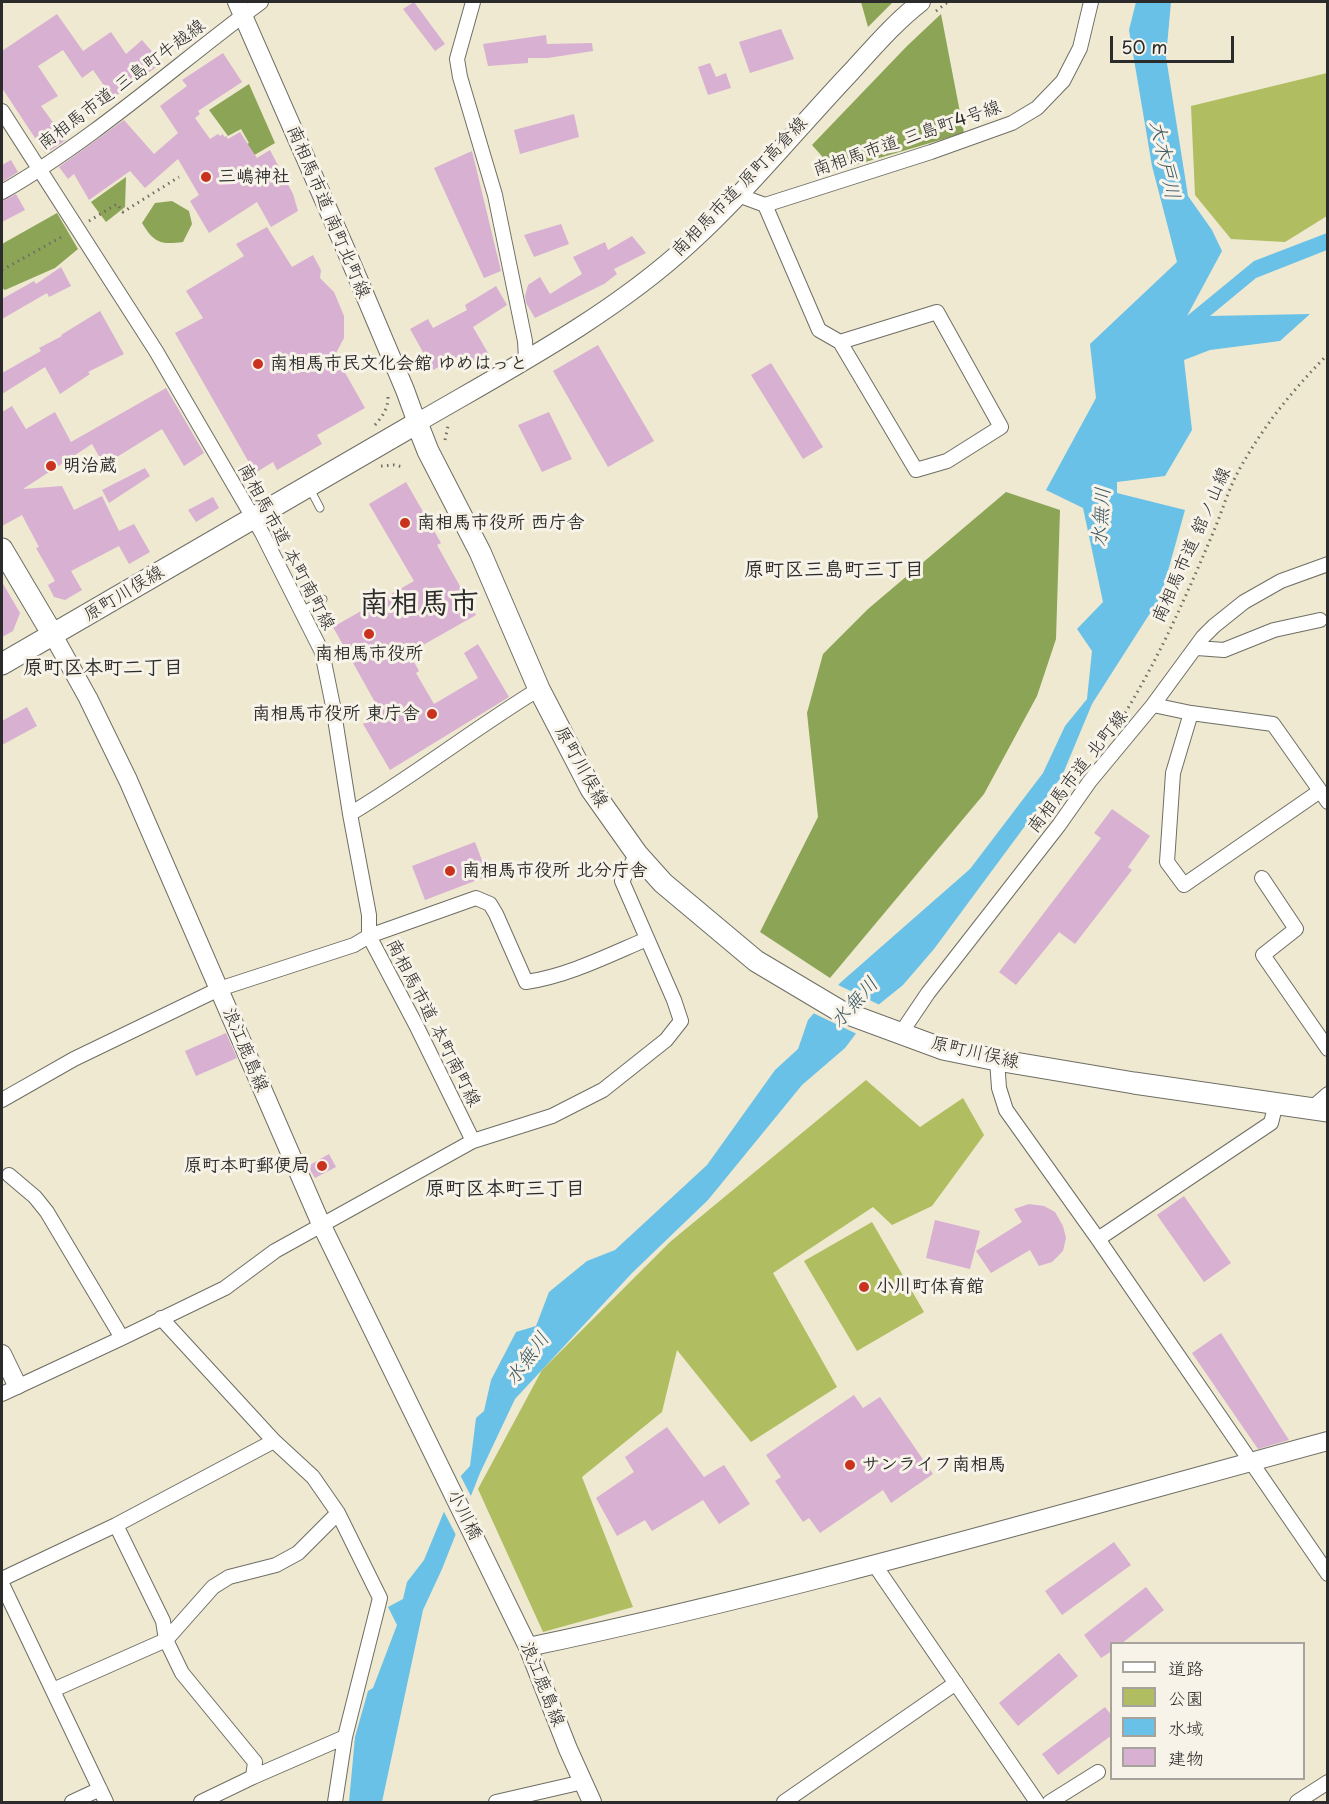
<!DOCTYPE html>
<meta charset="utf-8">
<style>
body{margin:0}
#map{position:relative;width:1329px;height:1804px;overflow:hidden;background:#eee9d0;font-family:"Playpen Sans","Klee One",sans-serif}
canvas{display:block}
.frame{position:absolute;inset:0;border:3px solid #2b2b2b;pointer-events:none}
.legend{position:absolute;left:1110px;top:1642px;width:195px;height:138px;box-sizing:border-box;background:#f7f3e8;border:2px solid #a5a39c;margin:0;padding:8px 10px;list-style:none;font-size:18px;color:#2b2b2b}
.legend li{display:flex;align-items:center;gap:12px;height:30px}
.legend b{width:30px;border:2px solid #a5a39c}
.scale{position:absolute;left:1110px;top:36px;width:124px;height:27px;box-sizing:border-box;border:3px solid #2b2b2b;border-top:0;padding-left:8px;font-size:18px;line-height:21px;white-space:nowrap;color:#2b2b2b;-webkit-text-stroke:4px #f7f3e8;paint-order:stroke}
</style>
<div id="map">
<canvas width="1329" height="1804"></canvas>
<div class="frame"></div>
<ul class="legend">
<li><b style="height:8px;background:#fff"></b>道路</li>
<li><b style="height:16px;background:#b0bd60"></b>公園</li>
<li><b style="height:16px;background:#6ac1e7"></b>水域</li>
<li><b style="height:16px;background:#d8b0d2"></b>建物</li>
</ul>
<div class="scale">50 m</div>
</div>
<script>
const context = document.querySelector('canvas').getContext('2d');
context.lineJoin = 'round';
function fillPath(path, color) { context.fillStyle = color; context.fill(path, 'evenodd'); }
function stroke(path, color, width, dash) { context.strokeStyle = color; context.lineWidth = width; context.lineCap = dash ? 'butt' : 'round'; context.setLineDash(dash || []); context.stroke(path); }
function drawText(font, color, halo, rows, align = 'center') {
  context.font = font + ' "Playpen Sans","Klee One",sans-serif'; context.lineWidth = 6; context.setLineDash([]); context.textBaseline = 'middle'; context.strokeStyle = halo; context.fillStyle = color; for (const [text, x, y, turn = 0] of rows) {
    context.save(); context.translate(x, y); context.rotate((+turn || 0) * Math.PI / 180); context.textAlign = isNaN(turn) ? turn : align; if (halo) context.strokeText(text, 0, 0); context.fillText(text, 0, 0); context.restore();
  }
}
const green = new Path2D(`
 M1327,73V216L1285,242L1231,239L1195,195L1191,106Z
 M866,1080L920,1127L963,1098L984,1135L932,1206L892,1225L873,1207L773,1273L837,1387L751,1442L677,1350L662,1412L582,1477L633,1607L543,1632L478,1489L542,1370L670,1242Z
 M872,1222L924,1312L857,1351L804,1261Z`);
const forest = new Path2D(`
 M861,2H893L868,27Z
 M941,14L964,133L835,171L812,145L907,46Z
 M249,84L275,143L239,164L237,149L249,143L241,129L228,136L209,110Z
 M126,177L125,207L106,222L91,202Z
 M172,201L189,211L192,224L183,242C161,245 154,243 142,223L155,203Z
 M57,213L78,249L55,268L5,290L2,288V244Z
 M1006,492L1060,510L1056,639L1037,696L984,794L830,978L760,932L818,817L807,713L823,654L868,609Z`);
const water = new Path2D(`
 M1136,2H1171L1166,57L1188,196L1212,230L1222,251L1187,316L1254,261L1327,233V250L1256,278L1210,316L1310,314L1280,341L1210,350L1184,360L1192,430L1165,476L1117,482V493L1185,510L1161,596L1092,704L1062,776L934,949L903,985L877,1006L845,1048L802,1085L708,1200L632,1273L515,1399L480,1473L442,1569L423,1610L382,1802H349L355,1737L368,1691L373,1688L397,1625L388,1607L403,1599L407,1582L424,1560L457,1480L470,1466L476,1418L484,1411L491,1380L516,1332L536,1326L549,1292L587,1261L615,1250L707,1165L775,1070L798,1049L808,1020L840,983L970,869L1043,773L1065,726L1087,699L1092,651L1077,629L1103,602L1083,508L1046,490L1096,398L1090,344L1177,262L1152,166L1129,30Z`);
const pier = new Path2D(`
 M836,984L882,1006L859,1035L811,1012Z
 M459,1473L473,1500L458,1539L442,1508L455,1478Z`);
const building = new Path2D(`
 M414,2L445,44L435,51L403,9Z
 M57,14L83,51L111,32L126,54L142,40L162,63L113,98L93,70L82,78L63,50L38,66L58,96L41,106L66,140L48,152L47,151L45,153L2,88V51Z
 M781,29L794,59L750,73L739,42Z
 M546,35L547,44L592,43L593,51L548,58H528V63L488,66L483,44Z
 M223,53L242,82L198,111L200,114L195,118L210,139L218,134L220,136L223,134L224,137L226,136L228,139L240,132L257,158L270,150L293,194L298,211L271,227L257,202L209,233L190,201L199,195L178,159L145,188L130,171L89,200L74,174L68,179L59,167L124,120L154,154L178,133L160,106L187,86L182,80Z
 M710,63L716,77L726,73L731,88L708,95L698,67Z
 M574,114L579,137L520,154L514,130Z
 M472,151L501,271L484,278L434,168Z
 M11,160L18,172L2,182V165Z
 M16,194L25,210L2,222V201Z
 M561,224L569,244L534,257L524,235Z
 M267,227L292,267L313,255L321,270L320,278L334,292L344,316V338L335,355L365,408L317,435L322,444L277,470L273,462L255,473L175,333L203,318L186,291L244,256L236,244Z
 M632,236L646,253L614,269L617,274L604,284L535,318L526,303L525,296L528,285L540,277L550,294L582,274L573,257L605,242L608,250Z
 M61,267L71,286L49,297L47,293L2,319V299L34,281L36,284Z
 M496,286L507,305L473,327L488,353L465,367L459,356L433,370L410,329L428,319L433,328L467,310L465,305Z
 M100,311L124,354L88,372L90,374L60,394L45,367L2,394V373L41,351L39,348L62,336L61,335Z
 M598,345L654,441L608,467L553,371Z
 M771,363L823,447L803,459L751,375Z
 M166,388L204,453L184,466L162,429L104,465L92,444L23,489L62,486L74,510L102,496L119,531L134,524L150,552L129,564L119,546L71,571L82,590L65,600L54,597L48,585L55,581L36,548L39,547L22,515L2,526V412L12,406L26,429L55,412L71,442Z
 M549,412L572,459L542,472L518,425Z
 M145,468L150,476L109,503L102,490Z
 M406,482L441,543L437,545L476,615L409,653L419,671L416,673L434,704L478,678L464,653L478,644L509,697L390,770L363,724L381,713L333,627L414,581L369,504Z
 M213,497L219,508L196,522L188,510Z
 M2,582L20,613L13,631L2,637Z
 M27,707L37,726L2,745V721Z
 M1112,809L1150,836L1128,867L1132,870L1075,944L1059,932L1016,985L999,972L1101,838L1094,833Z
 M475,842L488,876L425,900L412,866Z
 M226,1033L237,1058L196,1076L185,1051Z
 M329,1154L336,1167L315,1178L308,1166Z
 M1184,1196L1231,1263L1204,1282L1157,1215Z
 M1029,1204L1044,1206L1055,1212L1063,1226L1066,1238L1063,1251L1052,1262L1039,1266L1030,1250L991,1273L976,1251L1022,1222L1014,1209Z
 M935,1220L980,1231L970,1269L926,1258Z
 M1221,1333L1278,1423L1289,1440L1258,1449L1192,1353Z
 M854,1395L863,1408L880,1397L933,1474L891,1503L883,1490L820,1533L809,1518L803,1522L775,1481L781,1477L766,1455Z
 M667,1427L704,1477L724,1465L750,1504L719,1524L703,1500L652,1531L645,1520L617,1536L596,1498L634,1472L625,1457Z
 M1114,1542L1131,1565L1062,1615L1045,1591Z
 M1146,1587L1164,1610L1121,1644H1112V1651L1101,1658L1084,1635Z
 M1059,1653L1078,1676L1018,1726L999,1703Z
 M1105,1707L1112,1716V1735L1058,1775L1042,1754Z`);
const path = new Path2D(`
 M936,11L948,2
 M89,221L117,204L123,212L179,177
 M2,270L65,235
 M375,425C382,417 388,409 388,397
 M445,440L448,426
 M381,466L394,465L403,467
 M1125,713C1160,656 1187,594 1213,533C1222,512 1228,490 1239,470C1264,425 1292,391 1328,354`);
const lane = new Path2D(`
 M310,489L320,508
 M302,611L323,599`);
const street = new Path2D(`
 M473,2L457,59L460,77L495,195L525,341L526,358
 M2,111L156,351L262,533L322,652L333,706L350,814L369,915V936L416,1025L473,1141
 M2,192C92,141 177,64 261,2
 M738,195L765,205L931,152L1012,123L1037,108L1063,81L1080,48L1091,2
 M765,205L819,330L840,342L937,312L1001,427L947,461L916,470L840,342
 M1197,648L1224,650L1274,630L1320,620
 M1153,705L1203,637L1214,626L1244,602L1281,581L1328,564
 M1191,713L1173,773L1167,862L1184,885L1320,791
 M350,814C415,775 475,728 539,689
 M1262,878L1296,929L1263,955L1328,1049
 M901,1033L928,993L1059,825L1090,781L1153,705L1191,713L1273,724L1328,802
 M997,1060L999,1088L1006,1110L1098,1239L1328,1574
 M2,1100L74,1059L219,989L354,945L369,936L476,898L490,904L496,914L526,982C568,976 609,955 647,939
 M1312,1108L1328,1094
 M9,1175L35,1197L47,1212L122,1338
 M1098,1239L1271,1123L1276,1103
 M161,1318L274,1441L313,1477L338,1513L380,1598L345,1737L335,1802
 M2,1394L122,1338L225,1288L275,1251L473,1141L552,1116L603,1090L666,1040L681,1021L674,1000L622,881L637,854
 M116,1525L163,1621L166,1640L182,1673L255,1762L253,1777L201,1802
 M874,1564L1037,1802
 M2,1579L116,1525L274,1441
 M2,1584L106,1802
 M53,1690L166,1640L213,1587L229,1577L276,1565L298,1553L338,1513
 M253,1777L345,1737
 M72,1802L100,1789
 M496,1802L583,1782
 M784,1802L956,1683
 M1050,1802L1098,1772
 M1297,1802L1328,1782`);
const secondary = new Path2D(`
 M237,2L345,248L405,390L417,423C508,370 611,316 689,244C747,191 797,129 851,72C873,48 895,22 921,2
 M53,635L88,698L128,780L321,1224L528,1647L568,1749L592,1802
 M2,1354L17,1385
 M528,1647C797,1591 1062,1513 1328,1441`);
const primary = new Path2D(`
 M2,549L53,635
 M2,664L417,423L428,451L480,552L539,689L591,789L637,854L663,883L756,961L840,1011L943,1049L997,1060L1134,1083L1328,1111`);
const markers = [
 [206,177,6,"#c8321e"],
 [258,364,6,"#c8321e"],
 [51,466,6,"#c8321e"],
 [405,523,6,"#c8321e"],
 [369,634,6,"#c8321e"],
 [432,714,6,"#c8321e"],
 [450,871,6,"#c8321e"],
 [322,1166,6,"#c8321e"],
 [864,1287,6,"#c8321e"],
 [850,1465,6,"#c8321e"]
];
const streetNames = [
 ["南相馬市道 三島町牛越線",122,85,-37],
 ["南相馬市道 三島町4号線",907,139,-19],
 ["南相馬市道 原町高倉線",740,187,-46],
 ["南相馬市道 南町北町線",328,212,67],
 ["南相馬市道 舘ノ山線",1192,545,-66],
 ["南相馬市道 本町南町線",286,547,62],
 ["原町川俣線",124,594,-31],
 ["原町川俣線",581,767,61],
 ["南相馬市道 北町線",1078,772,-52],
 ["南相馬市道 本町南町線",433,1023,63],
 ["浪江鹿島線",245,1050,67],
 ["原町川俣線",975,1053,13],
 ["小川橋",464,1515,63],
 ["浪江鹿島線",542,1684,68]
];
const poiNames = [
 ["三嶋神社",218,177],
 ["南相馬市民文化会館 ゆめはっと",270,364],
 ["明治蔵",63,466],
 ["南相馬市役所 西庁舎",417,523],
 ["南相馬市役所",369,654,"center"],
 ["南相馬市役所 東庁舎",420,714,"right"],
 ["南相馬市役所 北分庁舎",462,871],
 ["原町本町郵便局",310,1166,"right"],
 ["小川町体育館",876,1287],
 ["サンライフ南相馬",862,1465]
];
const waterNames = [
 ["大木戸川",1164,160,78],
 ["水無川",1102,517,-86],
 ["水無川",855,1003,-48],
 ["水無川",528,1359,-54]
];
const neighbourhoodNames = [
 ["原町区三島町三丁目",834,570],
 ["原町区本町二丁目",103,668],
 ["原町区本町三丁目",505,1189]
];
const townNames = [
 ["南相馬市",419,605]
];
fillPath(green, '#b0bd60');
fillPath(forest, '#8ca456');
fillPath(water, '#6ac1e7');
fillPath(pier, '#eee9d0');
fillPath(building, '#d8b0d2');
stroke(lane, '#6f6e65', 9);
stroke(street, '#6f6e65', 16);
stroke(secondary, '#6f6e65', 20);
stroke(primary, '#6f6e65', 23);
stroke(path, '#6f6e65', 3, [1.5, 4.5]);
stroke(lane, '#fff', 7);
stroke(street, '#fff', 14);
stroke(secondary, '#fff', 18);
stroke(primary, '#fff', 21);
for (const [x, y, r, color] of markers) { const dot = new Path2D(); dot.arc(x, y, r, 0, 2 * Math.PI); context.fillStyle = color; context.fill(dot); stroke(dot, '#f7f3e8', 2); }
drawText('18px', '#2b2b2b', '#f7f3e8', streetNames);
drawText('bold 18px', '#2b2b2b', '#f7f3e8', poiNames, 'left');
drawText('italic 20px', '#3e5863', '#f7f3e8', waterNames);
drawText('bold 20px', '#2b2b2b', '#f7f3e8', neighbourhoodNames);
drawText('bold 30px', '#2b2b2b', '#f7f3e8', townNames);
</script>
